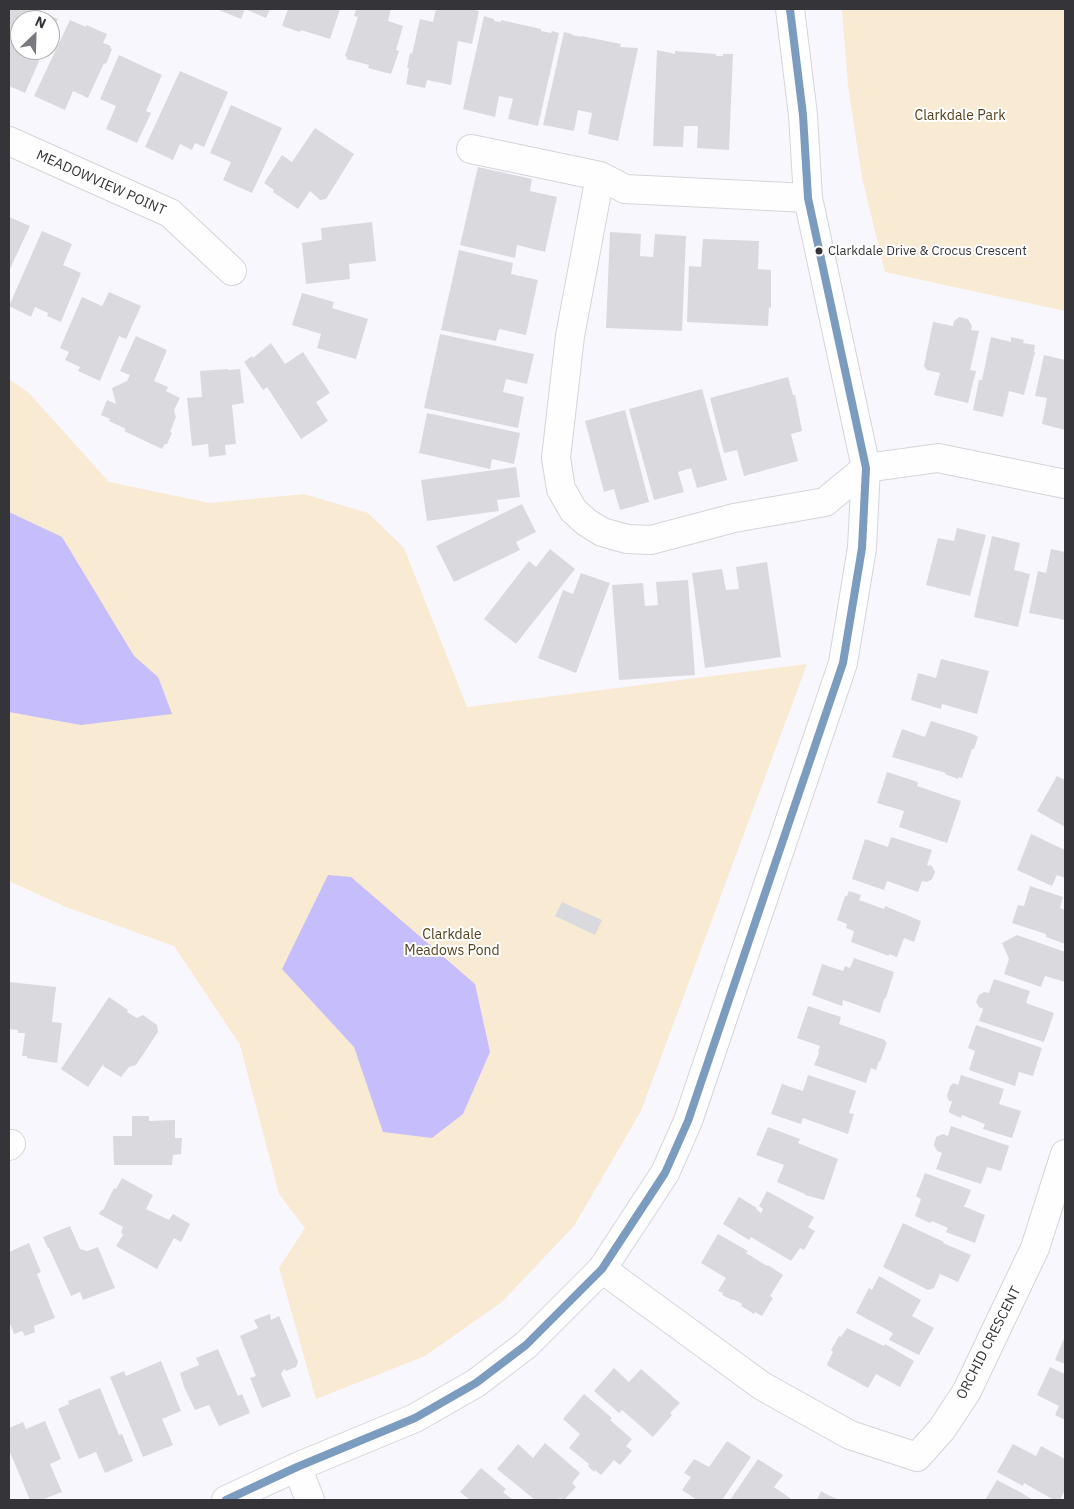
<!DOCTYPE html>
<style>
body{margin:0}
#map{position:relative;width:1074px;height:1509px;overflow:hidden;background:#f8f7fd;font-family:"IBM Plex Sans",sans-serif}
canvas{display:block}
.frame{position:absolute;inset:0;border:10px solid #353539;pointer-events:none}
.north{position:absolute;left:10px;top:10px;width:50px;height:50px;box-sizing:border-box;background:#fff;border:1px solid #aeaeb0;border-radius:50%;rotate:24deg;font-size:14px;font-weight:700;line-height:20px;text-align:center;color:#353539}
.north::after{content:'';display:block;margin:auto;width:18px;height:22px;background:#79797e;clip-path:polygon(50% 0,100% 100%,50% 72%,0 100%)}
</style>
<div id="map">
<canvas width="1074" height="1509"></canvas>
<div class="frame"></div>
<div class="north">N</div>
</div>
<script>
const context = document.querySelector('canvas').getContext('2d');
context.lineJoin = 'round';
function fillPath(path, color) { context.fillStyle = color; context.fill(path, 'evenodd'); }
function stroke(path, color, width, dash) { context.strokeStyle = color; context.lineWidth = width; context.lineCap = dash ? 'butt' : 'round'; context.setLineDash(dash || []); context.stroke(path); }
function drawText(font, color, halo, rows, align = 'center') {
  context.font = font + ' "IBM Plex Sans",sans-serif'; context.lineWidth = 4; context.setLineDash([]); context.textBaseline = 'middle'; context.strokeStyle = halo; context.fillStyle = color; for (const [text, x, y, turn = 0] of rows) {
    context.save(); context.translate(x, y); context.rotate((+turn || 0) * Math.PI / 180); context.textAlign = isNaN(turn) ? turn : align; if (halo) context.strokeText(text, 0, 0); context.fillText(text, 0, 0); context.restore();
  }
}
const green = new Path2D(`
 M842,9H1065V311L885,272L862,178L848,86Z
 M9,379L29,393L109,482L210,503L304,494L368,513L404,548L467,707L807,664L641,1111L574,1226L502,1302L425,1356L316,1399L279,1268L305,1228L279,1194L240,1045L174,946L66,907L9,881Z`);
const water = new Path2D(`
 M9,512L62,537L134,656L158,677L172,714L81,725L9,712Z
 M328,875L351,877L475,984L490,1052L463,1114L432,1138L383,1132L354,1047L282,969Z`);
const building = new Path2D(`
 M9,9L18,10V9H35L58,19L50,37V20H20V50H44L25,93L9,86Z
 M220,9H245L241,19L219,10Z
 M245,9H270L266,18Z
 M288,9H340L330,39L301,30L300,32L282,26Z
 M356,9H391L388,21L403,26L396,50L399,51L391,74L368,68L369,65L346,59L347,57L345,56L358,17L354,16Z
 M436,9H471L479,11L472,44L458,41L451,85L427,80L425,88L406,84L409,68H407L410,53L412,54L420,19L433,22Z
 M484,16L494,19V21L501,22V20L541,29V31L551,33L552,31L559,33L538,126L508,119L513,99L499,96L495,117L463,109Z
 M70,20L86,27V25L107,34L103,43L111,46L110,48L112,49L106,64L104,63L88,98L73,91L65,110L34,96Z
 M564,32L572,34V35L581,37V36L621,44L620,47L638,48L618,141L588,134L592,113L578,110L574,131L543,125Z
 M657,50L675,54V51L716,54V56H723V54H733L729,150L697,148L698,126H684L683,147L653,146Z
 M119,55L162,75L146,111L151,113L137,143L106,129L116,106L100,99Z
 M180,71L228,92L204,147L195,143L192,150L180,144L173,160L145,147Z
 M231,105L282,128L252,193L223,180L231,162L210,153Z
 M315,128L354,154L326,199L320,200L310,191L298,209L273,192L274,190L264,183L282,155L292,162Z
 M478,167L532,179L530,191L557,197L545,252L517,245L515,258L460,245Z
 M9,217L30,226L9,271Z
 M372,222L376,261L349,264L350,279L306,284L302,243L322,240L321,228Z
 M42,231L72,244L63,265L81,273L61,322L47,316L48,313L35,307L31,317L9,306Z
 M610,232L641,234L640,256L653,257L655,234L686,236L682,331L606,328Z
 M703,239L759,241L758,269L771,270V308L769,307L768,326L687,322L689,266L701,267Z
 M459,250L513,263L511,274L538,280L526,335L499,329L496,341L441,330Z
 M109,292L141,306L126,339L119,336L100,381L78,371L80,367L65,360L69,352L60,348L82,297L102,306Z
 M302,293L334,302L332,308L368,319L356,359L317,348L321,334L292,325Z
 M959,317L968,319L972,326L971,330L979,331L970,370L976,371L968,403L934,395L940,373L927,370L924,366L933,322L953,326L954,321Z
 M440,334L534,354L527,384L506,379L503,392L524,397L518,428L424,408Z
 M136,336L167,350L154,381L168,387L166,391L180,398L174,410L176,417L170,432L172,433L167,444H165L162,449L124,431L126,429L109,421L110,419L101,415L107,400L116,404L112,388L127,381L130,375L120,371Z
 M991,337L1011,342V337L1024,340L1023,343L1035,345L1034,352H1035L1024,395L1009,391L1003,417L973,410L979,380H982Z
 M271,343L285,364L303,352L330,393L316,402L328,421L301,439L267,387L263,390L244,362L252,356L253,358Z
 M1044,355L1065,360V430L1042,424L1047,398L1035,396Z
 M228,369V370L240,369L244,403L232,405L236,444L225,445L226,455L209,457L208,444L192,446L187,398L202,397L200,371Z
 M788,377L793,395H795L802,431L791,434L798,461L744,476L737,450L724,453L710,398Z
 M702,389L727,480L697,488L691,468L678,472L684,492L654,500L629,409Z
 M625,410L649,502L620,510L614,489L604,492L585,421Z
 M427,413L520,433L514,464L492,459L490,469L419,453Z
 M516,467L520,497L497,500L499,511L427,521L421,480Z
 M522,504L536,532L516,542L520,550L454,582L436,546Z
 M957,528L986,535L970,596L926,585L938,538L954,541Z
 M992,536L1020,543L1014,570L1030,574L1018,627L974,617Z
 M550,549L575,569L516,644L484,619L529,561L536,567Z
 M1051,549L1065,552V620L1029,613L1038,571L1046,573Z
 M767,562L781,657L705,668L692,573L722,569L726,590L739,589L736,567Z
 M581,573L610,583L576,673L538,658L563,590L573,594Z
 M688,580L695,675L619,680L612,585L643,583L645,606L658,605L656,582Z
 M941,659L989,671L977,714L942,704L941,709L911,700L918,673L936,678Z
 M931,721L973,734L978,737L974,749H972L962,778L959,777L958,779L945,774L946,773L892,757L902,729L925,737Z
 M887,772L918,782L917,786L961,801L947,843L899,827L904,811L877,803Z
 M1057,776L1065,780V827L1037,811Z
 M1031,834L1065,850V878L1057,875L1052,886L1017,870Z
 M891,837L932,850L927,865L932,866L935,872L932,879L927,882L922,881L918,892L887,881L884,890L852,879L865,839L888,847Z
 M1030,886L1063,897L1060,908L1065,910V944L1046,937V934L1012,923L1018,905L1024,906Z
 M849,891L861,895L859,900L884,909L885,906L921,921L914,942L904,938L897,957L889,954V956L851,942L854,931L846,928L847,924L837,920L845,896H847Z
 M562,902L602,920L595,935L555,916Z
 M1017,935L1065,952V982L1045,976L1041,987L1004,974L1009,959L1002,943Z
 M854,958L894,972L886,998L884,999L880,1013L843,1000L842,1006L812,995L822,964L843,971L845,966L850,968Z
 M994,979L1030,991L1026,1003L1054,1013L1044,1042L979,1021L983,1009L979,1007L976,1002L979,995L984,992L989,993Z
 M9,982L56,987L52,1022L62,1023L57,1063L27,1058V1056H22L25,1033H18V1030L9,1029Z
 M109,997L128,1010L127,1012L137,1018L143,1015L157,1025L158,1032L136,1065L129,1067L121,1077L103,1066L104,1063L88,1087L61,1069Z
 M808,1006L841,1017L839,1024L885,1040V1042H887L880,1062L879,1061L876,1070L871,1068L866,1083L814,1065L819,1053L818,1052L820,1046L797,1038Z
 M976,1025L1042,1048L1033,1076L1019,1072L1015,1086L969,1070L975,1051L968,1048Z
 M808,1075L856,1091L849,1113L854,1114L848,1134L803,1118L801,1124L771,1114L782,1084L803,1091Z
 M961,1075L1004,1089L999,1104L1021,1111L1012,1138L983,1129L985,1124L962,1115L961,1118L950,1113L949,1111L952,1101H949L947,1096L950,1086L954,1083L958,1085Z
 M132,1116H149V1121L175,1120V1138H182L181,1154L173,1155L172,1165H114L113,1136H132Z
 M951,1126L1009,1146L1001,1171L987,1167L981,1184L936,1169L942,1153L937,1151L934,1145L936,1137L943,1134L948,1136Z
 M768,1127L800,1139L798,1143L838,1159L824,1200L805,1195V1194L777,1182L784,1165L756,1155Z
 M925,1173L971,1190L965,1205L963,1206L985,1215L975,1243L946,1232L948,1228L932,1221L930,1223L915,1216L921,1199L916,1196Z
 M122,1178L153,1195L146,1209L169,1220L173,1214L190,1224L181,1242L174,1238L157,1269L116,1246L123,1235L121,1232L123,1227L99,1214L101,1210H103L114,1188L116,1189Z
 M767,1191L814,1217L808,1227L815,1231L804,1250L800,1248L791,1261L751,1237L749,1240L723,1224L739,1197L757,1208L756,1209L761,1213L763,1209L759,1206Z
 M903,1223L944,1242L943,1243L971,1255L958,1282L940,1274L934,1288L928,1290L883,1267Z
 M70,1226L80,1249L87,1251L98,1247L115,1288L83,1300L80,1292L71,1296L49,1248H48L43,1237Z
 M718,1234L748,1251L746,1253L767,1266L768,1265L783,1275L770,1296L773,1298L762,1316L755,1312L754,1314L741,1306L742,1304L733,1299L732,1300L722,1295L723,1293L718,1291L726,1278L701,1263Z
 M29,1243L41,1272L37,1274L55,1318L34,1326L35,1332L25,1336L22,1331L14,1334L9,1321V1280H10L9,1252Z
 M879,1276L921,1300L912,1316L934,1328L919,1355L889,1340L893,1333L856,1313L869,1288L872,1290Z
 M270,1314L271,1320L279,1316L298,1362L296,1367L286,1371L284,1369L281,1374L291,1396L262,1408L250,1378L256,1376L240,1336L258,1328L254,1320Z
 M847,1328L884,1346L885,1344L914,1361L900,1387L876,1374L868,1388L828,1366L827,1364L833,1352L831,1350L839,1336L841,1337Z
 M1065,1336V1364L1055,1360Z
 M218,1349L238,1396L242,1394L250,1413L219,1426L209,1405L195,1410L184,1387L180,1373L199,1365L196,1358Z
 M161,1361L181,1411L162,1419L173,1445L143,1457L110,1377L124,1371L126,1376Z
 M1050,1367L1065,1374V1420L1055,1415L1059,1406L1037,1395Z
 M614,1368L629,1382L641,1369L680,1403L670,1413L672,1415L653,1437L622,1410L619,1413L594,1391Z
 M100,1388L119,1435L122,1434L133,1461L105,1473L96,1452L79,1459L58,1409L69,1404L68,1401Z
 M584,1394L612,1418L610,1420L632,1439L626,1446L632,1451L620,1465L614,1460L601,1475L595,1470L594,1472L588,1466L589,1464L569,1448L580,1434L563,1419Z
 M45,1421L61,1459L50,1464L62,1492L41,1500H30L9,1450V1428L23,1422L26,1429Z
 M727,1441L751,1457L722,1500H697L682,1490L691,1477L684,1473L694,1459L709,1467Z
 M545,1443L580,1473L572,1483L576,1487L564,1500L560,1498L557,1500H535L497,1469L518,1444L533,1458Z
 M1013,1444L1036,1456L1041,1446L1065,1459V1490L1060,1500H1054L1024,1483L1023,1486L997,1472Z
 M758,1459L783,1475L774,1487L791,1499L790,1500H730Z
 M481,1468L506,1489L503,1492L513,1500H470L460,1492Z
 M997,1480L1020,1492L1033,1500H985Z
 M821,1491L824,1493L839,1500H817Z`);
const minor = new Path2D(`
 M9,141L170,213L232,271
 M471,149L600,176L625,189L808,198
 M600,176L570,336L556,458L561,489L573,510L586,522L602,532L627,539L651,540L734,518L825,502L866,468L938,458L1065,484
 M9,1146L11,1144
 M602,1269L762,1386L850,1435L917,1457L942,1429L967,1391L1035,1248L1065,1154
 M297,1467L310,1500
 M226,1500L297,1467L415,1418L476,1383L526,1345L602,1269L665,1173L688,1121L843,663L862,548L866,468L808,198L803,115L790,9`);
const bus1 = new Path2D(`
 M226,1500L297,1467L415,1418L476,1383L526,1345L602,1269L665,1173L688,1121L843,663L862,548L866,468L808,198L803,115L790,9`);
const markers = [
 [819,251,4.5,"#353539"]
];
const busNames = [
 ["Clarkdale Drive & Crocus Crescent",828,251]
];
const parkNames = [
 ["Clarkdale Park",960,116],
 ["Clarkdale",452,935],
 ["Meadows Pond",452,951]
];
const streetNames = [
 ["MEADOWVIEW POINT",101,183,24],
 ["ORCHID CRESCENT",989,1343,-63]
];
fillPath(green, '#f9ead3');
fillPath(water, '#c6befc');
fillPath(building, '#dadade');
stroke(minor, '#d5d5d9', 30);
stroke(minor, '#fefeff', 28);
stroke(bus1, '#7b9bbf', 8);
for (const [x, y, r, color] of markers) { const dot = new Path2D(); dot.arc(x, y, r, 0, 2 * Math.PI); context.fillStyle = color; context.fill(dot); stroke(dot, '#fff', 2); }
drawText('13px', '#353539', '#fff', busNames, 'left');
drawText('14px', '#55411a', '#fff', parkNames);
drawText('14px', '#353539', '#fff', streetNames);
</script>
